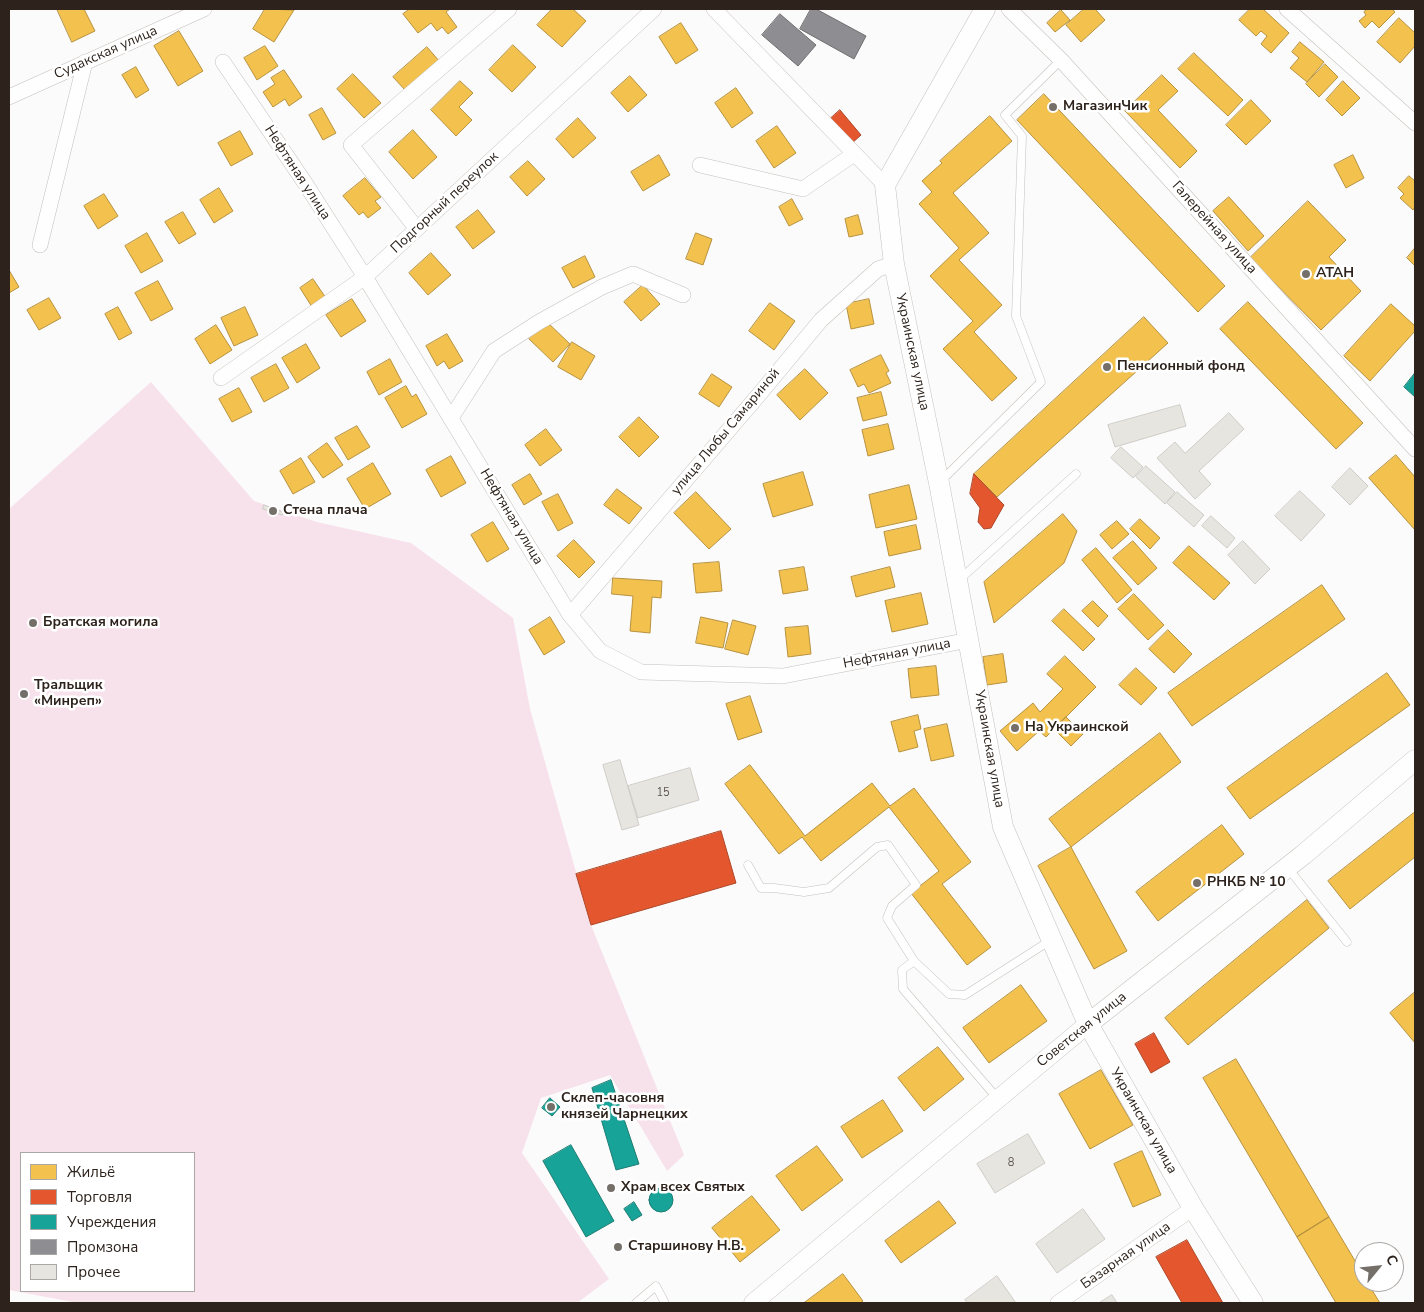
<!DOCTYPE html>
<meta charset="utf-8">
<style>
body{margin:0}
#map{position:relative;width:1424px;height:1312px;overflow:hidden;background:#fbfbfb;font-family:"Nunito Sans",sans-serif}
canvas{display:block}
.frame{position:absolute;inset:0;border:10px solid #2d231c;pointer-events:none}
.legend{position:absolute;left:20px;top:1152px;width:175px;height:140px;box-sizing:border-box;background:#fff;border:1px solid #aba7a4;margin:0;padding:6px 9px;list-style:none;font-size:15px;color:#2d231c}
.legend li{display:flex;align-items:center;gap:10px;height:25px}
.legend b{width:25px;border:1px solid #aba7a4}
.north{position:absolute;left:1354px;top:1242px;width:50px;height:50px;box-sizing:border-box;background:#fff;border:1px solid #aba7a4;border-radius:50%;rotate:62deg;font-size:14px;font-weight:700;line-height:20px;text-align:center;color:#2d231c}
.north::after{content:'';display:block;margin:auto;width:18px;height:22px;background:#756f6a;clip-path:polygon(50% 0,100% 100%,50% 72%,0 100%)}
</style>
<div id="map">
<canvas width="1424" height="1312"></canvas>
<div class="frame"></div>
<ul class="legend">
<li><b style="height:14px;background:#f2c14e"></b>Жильё</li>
<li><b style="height:14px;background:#e4572e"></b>Торговля</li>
<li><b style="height:14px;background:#17a398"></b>Учреждения</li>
<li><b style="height:14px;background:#8d8d92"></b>Промзона</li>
<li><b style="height:14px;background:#e7e5e0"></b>Прочее</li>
</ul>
<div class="north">С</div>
</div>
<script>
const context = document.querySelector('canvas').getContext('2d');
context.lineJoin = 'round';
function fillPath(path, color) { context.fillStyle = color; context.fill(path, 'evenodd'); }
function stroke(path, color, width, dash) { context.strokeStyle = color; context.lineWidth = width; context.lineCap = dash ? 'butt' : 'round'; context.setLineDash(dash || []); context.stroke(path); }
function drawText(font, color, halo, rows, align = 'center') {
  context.font = font + ' "Nunito Sans",sans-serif'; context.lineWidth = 5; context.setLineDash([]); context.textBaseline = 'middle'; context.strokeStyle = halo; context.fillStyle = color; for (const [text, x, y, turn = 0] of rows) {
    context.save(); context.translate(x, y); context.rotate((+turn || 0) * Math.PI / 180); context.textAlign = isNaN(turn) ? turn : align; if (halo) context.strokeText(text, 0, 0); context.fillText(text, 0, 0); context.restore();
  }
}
const green = new Path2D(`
 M151,382L254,501L317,522L411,543L513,618L530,709L591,925L684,1155L667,1171L610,1075L541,1098L522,1153L609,1279L577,1303H78L9,1290V509ZM21,1153H194V1291H21Z`);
const homes = new Path2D(`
 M57,9H84L95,31L72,42Z
 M265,9L294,10L274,42L253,29Z
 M410,9H450L446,12L457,27L448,34L442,27L437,31L431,23L418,33L403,14Z
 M552,9H573L586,21L562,47L537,25Z
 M1084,9H1095L1105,20L1081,42L1066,25Z
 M1250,9H1263L1289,33L1271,53L1261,44L1267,36L1261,31L1256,36L1239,20Z
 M1368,9H1392L1395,12L1379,28L1372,21L1365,28L1359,21L1366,15L1364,12Z
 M1061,10L1070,20L1055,32L1047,23Z
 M1399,18L1415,33V46L1400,63L1377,42Z
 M681,23L698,50L676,64L659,37Z
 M179,31L203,71L178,86L154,46Z
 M1300,42L1324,62L1307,82L1290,68L1299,58L1292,52Z
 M513,45L536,67L512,92L489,70Z
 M265,46L278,66L257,80L244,58Z
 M427,47L440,62L406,91L393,77Z
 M1194,53L1243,100L1228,116L1178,69Z
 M1325,64L1338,77L1319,97L1306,84Z
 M136,67L149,90L136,98L122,75Z
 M284,70L302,97L289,106L285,99L273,107L263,92L275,84L271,78Z
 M353,74L381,103L364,118L337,89Z
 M1162,75L1178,91L1158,110L1197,151L1180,168L1125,111Z
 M630,76L647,95L628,112L611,93Z
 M460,81L473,93L459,107L472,120L456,136L431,110Z
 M1343,81L1360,98L1342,116L1326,100Z
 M736,88L753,113L732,128L715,103Z
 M1044,94L1225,286L1198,312L1017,120Z
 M1251,100L1271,121L1246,145L1226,125Z
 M322,108L336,133L323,140L309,115Z
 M990,116L1012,141L953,193L989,233L959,260L1002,305L974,332L1017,378L992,401L943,349L973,321L930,276L959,248L919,204L932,192L922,181L942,163L940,161Z
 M578,118L596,138L573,158L556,139Z
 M777,126L796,153L774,168L756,141Z
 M413,130L437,157L413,179L389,152Z
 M240,131L253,154L231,166L218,143Z
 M659,155L670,175L643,191L631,172Z
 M1353,155L1364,178L1346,188L1334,165Z
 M528,161L545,179L527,196L510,177Z
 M1409,176L1415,181V207L1413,210L1400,198L1404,194L1398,188Z
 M365,178L381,197L375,201L381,208L368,218L363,212L359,215L343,196Z
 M219,188L233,211L214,223L200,200Z
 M104,194L118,216L98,229L84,206Z
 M1229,197L1264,236L1248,251L1213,211Z
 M792,199L803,219L789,226L779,207Z
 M1308,201L1346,240L1329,257L1361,291L1321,330L1250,258Z
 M478,210L495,232L473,249L456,227Z
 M183,212L196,234L179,244L165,222Z
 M858,215L863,234L849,237L845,219Z
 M147,233L163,261L141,273L125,246Z
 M696,233L712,239L703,265L686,259Z
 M1415,248V266L1407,258Z
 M431,253L451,275L428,295L409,273Z
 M585,256L595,277L573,288L562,268Z
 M9,270L19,287L9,293Z
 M313,279L326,298L312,307L300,288Z
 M158,281L173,309L151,321L135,293Z
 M643,285L660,304L641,321L624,302Z
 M49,298L61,318L39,330L27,310Z
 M352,299L366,321L341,337L326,315Z
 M869,299L874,324L851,329L846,304Z
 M1248,302L1363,423L1336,449L1220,329Z
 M770,303L795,321L774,350L749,331Z
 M1391,304L1415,326V331L1370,381L1344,356Z
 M118,307L132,333L119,340L105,314Z
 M245,307L258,335L234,346L221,318Z
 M1144,317L1168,343L997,497L974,474Z
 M546,321L570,344L553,362L529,339Z
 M216,325L232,350L210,364L195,339Z
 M447,334L463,361L449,369L444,361L437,366L426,346Z
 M572,342L595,356L581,380L558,367Z
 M306,344L320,368L297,383L282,358Z
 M881,355L889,371L886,373L891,383L869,393L864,384L858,387L850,370Z
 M390,359L402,382L379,395L367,372Z
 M276,364L289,388L264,402L251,378Z
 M805,369L828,393L800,420L777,395Z
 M712,374L732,387L719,407L699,394Z
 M406,386L412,397L416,394L427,414L402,428L385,398Z
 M239,388L252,412L232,422L219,399Z
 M881,392L887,415L863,421L857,398Z
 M639,417L659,437L639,457L619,437Z
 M888,424L894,449L868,456L862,430Z
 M357,426L370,447L348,460L335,438Z
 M546,429L562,450L540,466L525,445Z
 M327,443L343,465L323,478L308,457Z
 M1396,455L1415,477V530L1369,478Z
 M451,456L466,483L441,497L426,470Z
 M301,458L315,482L293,494L280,471Z
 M373,463L391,494L365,509L347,479Z
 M803,472L813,505L773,517L763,484Z
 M530,474L542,494L524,505L512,485Z
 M909,485L917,519L876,528L869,495Z
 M617,489L642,508L629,524L604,505Z
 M696,492L731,529L709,549L674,513Z
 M558,494L573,523L558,531L542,502Z
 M1063,514L1077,531L1064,563L994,623L984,582Z
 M1140,519L1160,538L1150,549L1130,529Z
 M1117,521L1129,534L1112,549L1100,535Z
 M493,522L509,549L487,562L471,535Z
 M916,525L921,549L889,556L884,532Z
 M574,540L595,562L579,578L557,556Z
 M1133,541L1157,568L1138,585L1113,558Z
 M1189,546L1230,583L1214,600L1173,563Z
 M1096,548L1132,590L1117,603L1082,560Z
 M719,562L722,591L696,593L693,564Z
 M804,567L808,590L783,594L779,571Z
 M890,567L895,587L856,597L851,577Z
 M613,578L662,581L661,598L652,597L650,633L630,631L633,596L612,594Z
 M1322,585L1345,619L1192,726L1168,693Z
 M921,593L928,624L892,632L885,601Z
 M1134,594L1164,625L1148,640L1118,609Z
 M1093,601L1108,616L1098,627L1082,611Z
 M1064,609L1095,639L1083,651L1052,621Z
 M550,617L565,642L544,655L529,630Z
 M701,617L728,623L723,648L696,643Z
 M733,620L756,626L748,655L725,649Z
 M808,626L811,654L788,657L785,628Z
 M1168,630L1192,654L1174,673L1149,649Z
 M1003,654L1007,682L987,685L983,657Z
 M1065,656L1096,687L1046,737L1039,731L1017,751L1000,731L1033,703L1040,712L1063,689L1047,674Z
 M936,666L939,695L911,698L908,669Z
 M1136,668L1157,688L1141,705L1119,685Z
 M1387,673L1410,705L1250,819L1227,788Z
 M750,696L762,732L738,740L726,704Z
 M918,715L921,729L914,731L918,747L899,752L891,722Z
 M1066,717L1083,734L1071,746L1054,729Z
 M947,724L954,756L931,761L924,729Z
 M1160,733L1181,762L1071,847L1049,819Z
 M750,765L805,836L872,783L890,806L914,788L971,862L942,884L991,947L967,965L911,893L939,871L889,807L821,861L802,837L779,854L725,784Z
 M1415,812V857L1350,909L1328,881Z
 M1222,825L1244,854L1158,921L1136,892Z
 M1071,847L1127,951L1094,969L1038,866Z
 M1307,900L1329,928L1188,1045L1165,1018Z
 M1021,985L1047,1021L989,1063L963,1028Z
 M1415,992V1043L1390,1013Z
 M938,1047L964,1079L924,1111L898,1078Z
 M1236,1059L1329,1217L1297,1237L1203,1078Z
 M1101,1070L1133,1125L1090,1149L1059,1094Z
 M883,1100L903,1131L862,1158L841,1127Z
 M817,1146L843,1180L802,1211L776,1176Z
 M1142,1151L1161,1195L1133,1207L1114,1164Z
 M752,1196L780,1230L740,1262L712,1228Z
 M939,1201L956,1223L901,1263L885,1241Z
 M1329,1217L1364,1276V1282H1367L1380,1303H1336L1297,1237Z
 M843,1274L863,1301L860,1303H804Z`);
const shops = new Path2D(`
 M840,110L861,135L851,144L830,119Z
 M974,474L1004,505L991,528L984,529L978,522L980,508L970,494Z
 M721,831L736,883L591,925L576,874Z
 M1154,1033L1170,1062L1151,1073L1135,1044Z
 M1187,1240L1223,1303H1182L1156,1257Z`);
const public = new Path2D(`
 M1415,373V397L1404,387Z
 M611,1080L639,1164L616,1170L592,1088Z
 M550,1098L560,1107L552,1116L542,1108Z
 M571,1145L614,1221L586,1237L543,1161Z
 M649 1200a12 12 0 1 1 24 0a12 12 0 1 1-24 0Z
 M634,1202L642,1215L632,1221L624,1209Z`);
const industry = new Path2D(`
 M811,9H816L866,36L854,59L800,29Z
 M780,14L816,45L798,66L762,35Z`);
const building = new Path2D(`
 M1180,405L1186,426L1115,447L1108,425Z
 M1229,413L1244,429L1199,471L1211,484L1195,499L1157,458L1175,442L1185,453Z
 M1121,447L1143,467L1133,478L1111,458Z
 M1146,466L1175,492L1165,504L1136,477Z
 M1350,468L1368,486L1350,505L1332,487Z
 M1300,491L1325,515L1301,541L1275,516Z
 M1177,492L1204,515L1194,527L1167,503Z
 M264,505L283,512L282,515L263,509Z
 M1211,516L1235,538L1227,548L1202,526Z
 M1243,541L1270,569L1255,584L1228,555Z
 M620,760L639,825L622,830L603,765Z
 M690,768L699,800L638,818L628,786Z
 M1028,1134L1045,1163L995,1193L977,1164Z
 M1083,1209L1105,1239L1057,1273L1036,1244Z
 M997,1276L1016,1303H967L965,1300Z
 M1112,1295L1117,1303H1099Z`);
const service = new Path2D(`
 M940,482L1041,382L1016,316L1022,136L1005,115L1061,60
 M959,580L1076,474
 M748,865L761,888H774L804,892L829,888L877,847L888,845L916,885L892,906L887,918L914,961
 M1287,867L1347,942
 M998,1099L903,989L902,970L914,961L949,994L965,995L1051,940
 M636,1303L656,1286L665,1303`);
const minor = new Path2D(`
 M714,9L885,185
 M1009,9L1061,60L1415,449
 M1287,9L1415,123
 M223,62L305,183L365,277L570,615L600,651L641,672L783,676L969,640
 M9,97L204,9
 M700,165L803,189L854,154
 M417,229L351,145L509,9
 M40,245L85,62
 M221,378L365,277L654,9
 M451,418L494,351L539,322L602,287L633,274L683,295
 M570,615L757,397L821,320L878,269L894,264
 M1058,1303L1193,1208`);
const tertiary = new Path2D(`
 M753,1303L1088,1024`);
const secondary = new Path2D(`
 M985,9L885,185L894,264L939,483L1003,827L1088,1024L1193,1208L1253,1303
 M1088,1024L1303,855L1415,760`);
const markers = [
 [1053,107,5,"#756f6a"],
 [1306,274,5,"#756f6a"],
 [1107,367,5,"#756f6a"],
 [273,511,5,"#756f6a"],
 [33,623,5,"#756f6a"],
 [24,694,5,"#756f6a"],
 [1015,728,5,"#756f6a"],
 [1197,883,5,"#756f6a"],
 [551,1107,5,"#756f6a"],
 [611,1188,5,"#756f6a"],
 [618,1247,5,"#756f6a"]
];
const numberNames = [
 ["15",663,793],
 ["8",1011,1163]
];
const streetNames = [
 ["Судакская улица",106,53,-24],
 ["Нефтяная улица",297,173,57],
 ["Подгорный переулок",445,203,-43],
 ["Галерейная улица",1214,228,48],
 ["Украинская улица",912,352,78],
 ["улица Любы Самариной",726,432,-50],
 ["Нефтяная улица",511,517,59],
 ["Нефтяная улица",897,654,-11],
 ["Украинская улица",989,749,80],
 ["Советская улица",1082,1030,-39],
 ["Украинская улица",1143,1121,60],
 ["Базарная улица",1126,1256,-35]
];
const poiNames = [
 ["МагазинЧик",1063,107],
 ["АТАН",1316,274],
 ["Пенсионный фонд",1117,367],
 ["Стена плача",283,511],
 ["Братская могила",43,623],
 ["Тральщик",34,686],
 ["«Минреп»",34,702],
 ["На Украинской",1025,728],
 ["РНКБ № 10",1207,883],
 ["Склеп-часовня",561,1099],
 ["князей Чарнецких",561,1115],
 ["Храм всех Святых",621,1188],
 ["Старшинову Н.В.",628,1247]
];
fillPath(green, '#f7e2ec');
fillPath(homes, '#f2c14e');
stroke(homes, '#b7923f', 1);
fillPath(shops, '#e4572e');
stroke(shops, '#ad4729', 1);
fillPath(public, '#17a398');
stroke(public, '#1e7d73', 1);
fillPath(industry, '#8d8d92');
stroke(industry, '#706d6f', 1);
fillPath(building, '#e7e5e0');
stroke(building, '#ceccc6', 1);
stroke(service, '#c5c0bc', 9);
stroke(minor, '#c5c0bc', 16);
stroke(tertiary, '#c5c0bc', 19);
stroke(secondary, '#c5c0bc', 21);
stroke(service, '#fefefe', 8);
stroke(minor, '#fefefe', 15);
stroke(tertiary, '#fefefe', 18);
stroke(secondary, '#fefefe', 20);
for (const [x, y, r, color] of markers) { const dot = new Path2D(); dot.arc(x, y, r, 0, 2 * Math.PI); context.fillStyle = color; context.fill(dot); stroke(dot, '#fff', 2); }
drawText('11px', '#5c544e', null, numberNames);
drawText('14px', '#2d231c', '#fff', streetNames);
drawText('bold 14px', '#2d231c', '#fff', poiNames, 'left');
</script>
